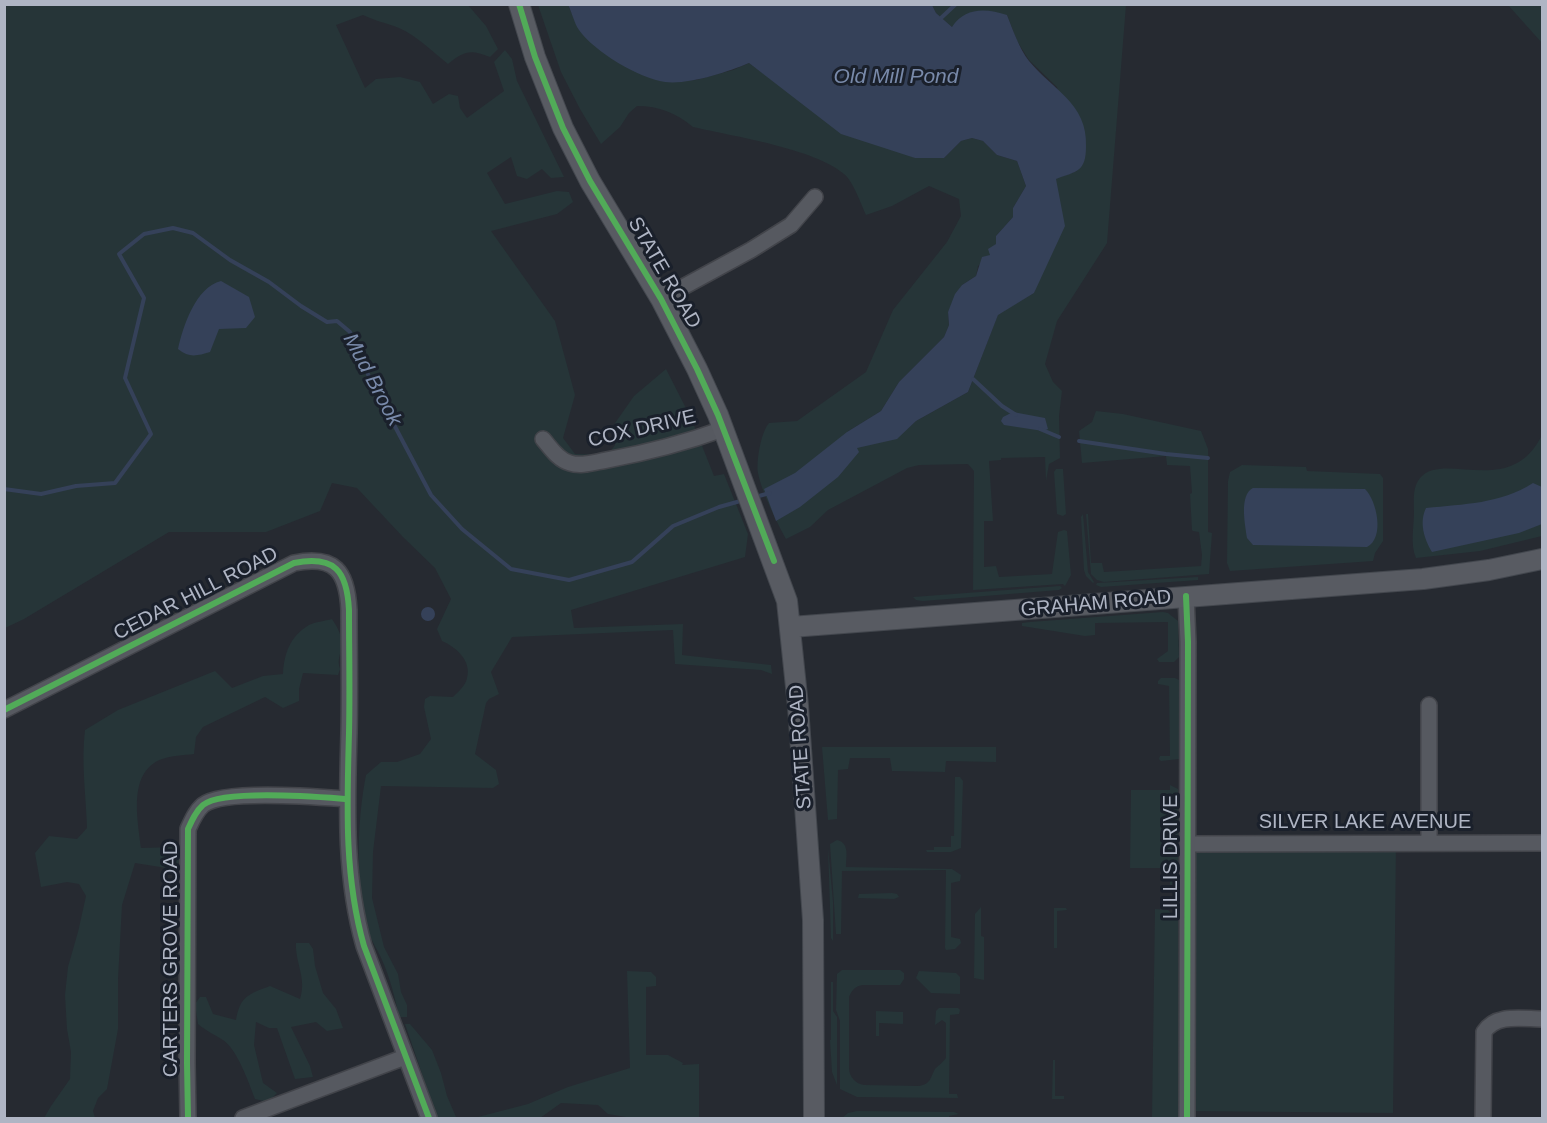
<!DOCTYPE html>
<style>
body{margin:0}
#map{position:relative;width:1547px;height:1123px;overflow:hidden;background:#262a31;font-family:Arial,sans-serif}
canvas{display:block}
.frame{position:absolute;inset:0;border:6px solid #afb5c4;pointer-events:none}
</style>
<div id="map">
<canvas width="1547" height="1123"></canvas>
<div class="frame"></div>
</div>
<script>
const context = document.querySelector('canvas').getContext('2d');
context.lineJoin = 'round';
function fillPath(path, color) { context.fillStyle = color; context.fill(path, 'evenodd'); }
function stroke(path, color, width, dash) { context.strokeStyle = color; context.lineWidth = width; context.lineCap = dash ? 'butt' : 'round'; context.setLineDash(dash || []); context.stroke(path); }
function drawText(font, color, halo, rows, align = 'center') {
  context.font = font + ' Arial,sans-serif'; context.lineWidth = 6; context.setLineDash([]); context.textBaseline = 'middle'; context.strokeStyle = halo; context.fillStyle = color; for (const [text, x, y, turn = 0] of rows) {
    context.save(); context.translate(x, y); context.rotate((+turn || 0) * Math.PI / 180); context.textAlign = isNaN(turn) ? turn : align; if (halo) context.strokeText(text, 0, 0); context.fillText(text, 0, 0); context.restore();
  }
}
const green = new Path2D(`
 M395,4L396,6L400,4L468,5L486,26L498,49L490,57C470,49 464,51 448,64C433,52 417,36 399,28C387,23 375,21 363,15L336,25L365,88L376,79L400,77L420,82L433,104L449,94L458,96L460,108L467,118L504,91L494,62L505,50L512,59L517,81L564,177L551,178L542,169L527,179L517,176L511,157L487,173L505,204L557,191L569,192L573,202L557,214L491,231L555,321L575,395L563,438L575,454L608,455L615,445L613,426L634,396L666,369L691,418L714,476L724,474L748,534L745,557L571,610L574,628L683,624L682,655L771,665L772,674L761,670L675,664L673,630L512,637L491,672L499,694L489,699L486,703L475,754L496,770L499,784L493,788L381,786L373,852L372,898L384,947L398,974L401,992L407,1005V1017H399C395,997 390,978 382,960C378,950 371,941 368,930C355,886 357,820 366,775L381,762H397L420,754L431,739L424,707L425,699L430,696L453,697C458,692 466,685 467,678C472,661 456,647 442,641L437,629L451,599L435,568L403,537L357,488L332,483L320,511L266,532H169L24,619L5,628V5Z
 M538,5H568L579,29L665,82L696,80L733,70L749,63L761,72L915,158H944L961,141L972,138L983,141L997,155L1017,161L1026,186L1013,208V217L996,236V244L990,255L978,266L976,276L962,285L948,312L949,325L944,337L899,382L881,411L847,432L896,439L916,421L968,392L998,314L1034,293L1056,178L1077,171L1057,87L1029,60L1017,41L1007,15L952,27L936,13L932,5H1126L1107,243L1057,321L1045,364L1053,382L1062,391L1059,416L1060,458L1049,464L1046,481L1045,457L1001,458V460L989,461L993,521H984V567L996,566L999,577L1052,574L1058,532L1064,530L1067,531L1071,575L1065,586L1063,584L973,590L974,471L968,464L919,465L907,468L828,510L810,527L786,539C777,523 761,490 758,473C756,461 761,432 769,423L797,421L866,372L893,310L947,242L961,216L959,199L929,186L892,206L866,215C861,204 853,181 844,174C816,149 732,136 693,127C676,113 659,106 637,106L629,113L620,127L601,144L580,109L561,72Z
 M1508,5H1542V43Z
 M1096,411L1123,414L1201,431L1208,449V532L1212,533L1209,574L1104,582L1097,580L1091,574L1086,514H1088L1091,563H1102L1104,572L1201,566L1202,555L1199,532L1193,531L1192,530L1190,494L1192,493L1190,466L1167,465L1166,456L1082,463L1079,431L1092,422Z
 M1542,435V536L1480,551L1416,558C1410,545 1414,526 1414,512C1414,501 1412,486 1421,477C1445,451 1511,499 1542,435Z
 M1242,465L1306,467L1307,471L1380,474L1383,478V541L1375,553L1373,561L1230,571L1227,563L1228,481L1230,472Z
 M1056,469H1063L1066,514L1063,516L1057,514L1054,472Z
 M1083,514L1088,572L1094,582L1093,583L1086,576L1084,570L1081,517Z
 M1198,577V580L1101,587L1096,585L1097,583Z
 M1060,586L1062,588L1059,590L923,601L916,600L913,597Z
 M1163,612L1168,613L1178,621L1179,657L1174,662H1159L1157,659L1168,651V622L1095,623V635L1085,636L1022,626V623L1030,622Z
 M332,619C338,628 343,637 341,648C340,657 337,660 340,669L338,675L303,673L299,689V701L283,708L265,697L203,727L196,737L194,754C184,755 171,756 162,759C127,772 138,820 141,848L177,847L182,859L173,869L135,863L122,905L118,979V1029L107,1089L98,1098L93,1111L95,1118H44L51,1106L70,1079L71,1052L67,1029L65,995L68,967L78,932L86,896L79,884L67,882L41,887L35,853L49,836L77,839L87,828C86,795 81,763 85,730L118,710L215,671L232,688L263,676L283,674C284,654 290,636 309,625C315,622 325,621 332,619Z
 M1161,678H1175L1179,680V759L1161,761L1159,759L1160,756H1170L1169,686L1158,684V681Z
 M822,747H996V762L946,761L945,772L892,771L890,758H850L848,769L838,770L837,819L828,820Z
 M955,777H960L963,781L961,848L951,852H927L926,850H934V847H951V836H954Z
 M1170,785L1178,789V877L1176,884L1170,890V868H1130L1131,790H1170Z
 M837,840C850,843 846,857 846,867L952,869L961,875L960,881L951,883V937L960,939L961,943L955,949L946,950L945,948L946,870L842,871L841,934H836L830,844Z
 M1396,843L1393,1113L1187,1111L1188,844Z
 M828,847L833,902V941L831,938Z
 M892,893L897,894L899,897L894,899L858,898L859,894Z
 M981,907V936L984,937V980L974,978L975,914Z
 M1054,908H1066L1067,910L1057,911V948H1054Z
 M1155,909L1168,910L1178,920L1179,1118H1152Z
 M296,943H309L313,949L315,966L323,993L336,1009L343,1028L327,1031L316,1022L291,1027L310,1066L313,1077L295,1079L277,1028H269L256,1022L254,1045L263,1083L277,1093L268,1102L255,1099C249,1083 237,1049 223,1040C214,1034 206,1031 198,1024L195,1004L200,997H206L213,1014L236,1020C240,996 249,994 270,986L300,999C307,978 295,963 296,943Z
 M842,970H900L904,973V979L900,985H863C855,986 852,990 849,997V1068C849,1077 856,1084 864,1085L919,1086C931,1084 930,1078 935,1069C938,1066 943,1062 946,1058V1023L942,1020L935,1025L936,1011L939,1008H958L960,1010L959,1014L950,1015L949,1094H957L958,1098L857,1097L840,1089V1021L836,1010L837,974Z
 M627,971L651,972L656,977V986L646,987V1055H668L683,1063L682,1065L699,1064V1118H632L608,1114L598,1105L561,1103L540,1118H474L528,1104L568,1087L630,1068Z
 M919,971L956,973L960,977V994L931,993L916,978Z
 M831,982H833V1011L837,1017V1085L832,1072L830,1040H831Z
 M876,1011L903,1012V1024L879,1023V1036H876Z
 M405,1024H410L432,1050L441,1073L447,1096L456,1117L459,1118H437Z
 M1053,1060H1055V1096H1064V1099H1052Z
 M857,1111L954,1112L959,1114L949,1116V1118H842L848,1113Z`);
const water = new Path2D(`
 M568,5H932L936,13L952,27C965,7 986,8 1007,15C1013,30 1019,48 1029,61C1052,89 1088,104 1086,146C1086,172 1077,171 1056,179L1065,226L1034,293L998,315L968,392L916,421L897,439L857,448L859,452L838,477L800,507L776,521L764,489L795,473L847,432L881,411L899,382L944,337L949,325L948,312L955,294L962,285L976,276L982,257L990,255L988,249L996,244V236L1013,217V208L1026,186L1017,161L997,155L983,141L972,138L961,141L944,158H915L841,134L749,63C728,72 688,85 665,82C638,78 595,52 579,30C574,23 572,12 568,5Z
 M221,281L249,297L255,317L246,328L219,329L210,352C197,356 189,358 178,349C183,326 196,287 221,281Z
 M1013,412L1045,418L1048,429L1043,431L1004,425L1001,421L1003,417Z
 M1533,483L1542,487V524L1519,533L1432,552C1424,539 1419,522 1426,508C1464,504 1500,504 1533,483Z
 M1253,488L1365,489C1377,501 1385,538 1367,547L1253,545L1247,538C1245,524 1239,495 1253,488Z
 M421 614a7 7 0 1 1 14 0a7 7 0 1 1-14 0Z`);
const stream = new Path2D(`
 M941,18L956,4
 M973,379L1002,406L1016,415
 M1040,429L1059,437
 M1079,441L1166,454L1208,458
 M4,489L41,494L76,486L115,483L151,434L125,378L144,298L119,254L144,234L173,228L193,233L230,260L269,282L301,306L327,322L337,321L350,332L370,379L431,495L462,529L511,569L569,580L632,562L673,526L719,507L744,500
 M755,497L770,493`);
const minor = new Path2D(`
 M661,299L751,250L791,225L815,197
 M543,439C550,447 558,460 570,463C581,467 595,462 607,460C650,452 682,444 723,429
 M1186,596L1188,642L1187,1118
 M1429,705V842
 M4,710L294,563C335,555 347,571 349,610C349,651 350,692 349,733C347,805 344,876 364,946L429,1118
 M1188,844L1542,843
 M188,1118L187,1063L188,829C192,820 196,811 203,805C223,789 319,797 347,799
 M243,1118L405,1057
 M1483,1118L1484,1032C1496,1013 1523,1019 1542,1019`);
const major = new Path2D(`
 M519,4L535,57L563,128L590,181L661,299L697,369L718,415L787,601L798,706L813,920L814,1118
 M791,627L1423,579L1489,570L1542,559`);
const cycleway = new Path2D(`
 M519,4L535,57L563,128L590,181L661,299L697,369L718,415L774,561
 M1186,596L1188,642L1187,1118
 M4,710L294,563C335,555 347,571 349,610C349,651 350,692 349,733C347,805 344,876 364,946L429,1118
 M188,1118L187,1063L188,829C192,820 196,811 203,805C223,789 319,797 347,799`);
const streetNames = [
 ["STATE ROAD",664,273,60],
 ["COX DRIVE",642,429,-13],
 ["CEDAR HILL ROAD",196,594,-27],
 ["GRAHAM ROAD",1096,604,-5],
 ["STATE ROAD",801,747,-94],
 ["SILVER LAKE AVENUE",1365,822],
 ["LILLIS DRIVE",1171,857,-90],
 ["CARTERS GROVE ROAD",171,959,-90]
];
const waterNames = [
 ["Old Mill Pond",896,77],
 ["Mud Brook",372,380,62]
];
fillPath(green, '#263538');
fillPath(water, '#354159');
stroke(stream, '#354159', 4);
stroke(minor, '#42444a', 18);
stroke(major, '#43474e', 22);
stroke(minor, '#565960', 15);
stroke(major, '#585b62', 20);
stroke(cycleway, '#51ab58', 6);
drawText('20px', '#afb5c4', '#1a202b', streetNames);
drawText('italic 21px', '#798aaa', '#1a202b', waterNames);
</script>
